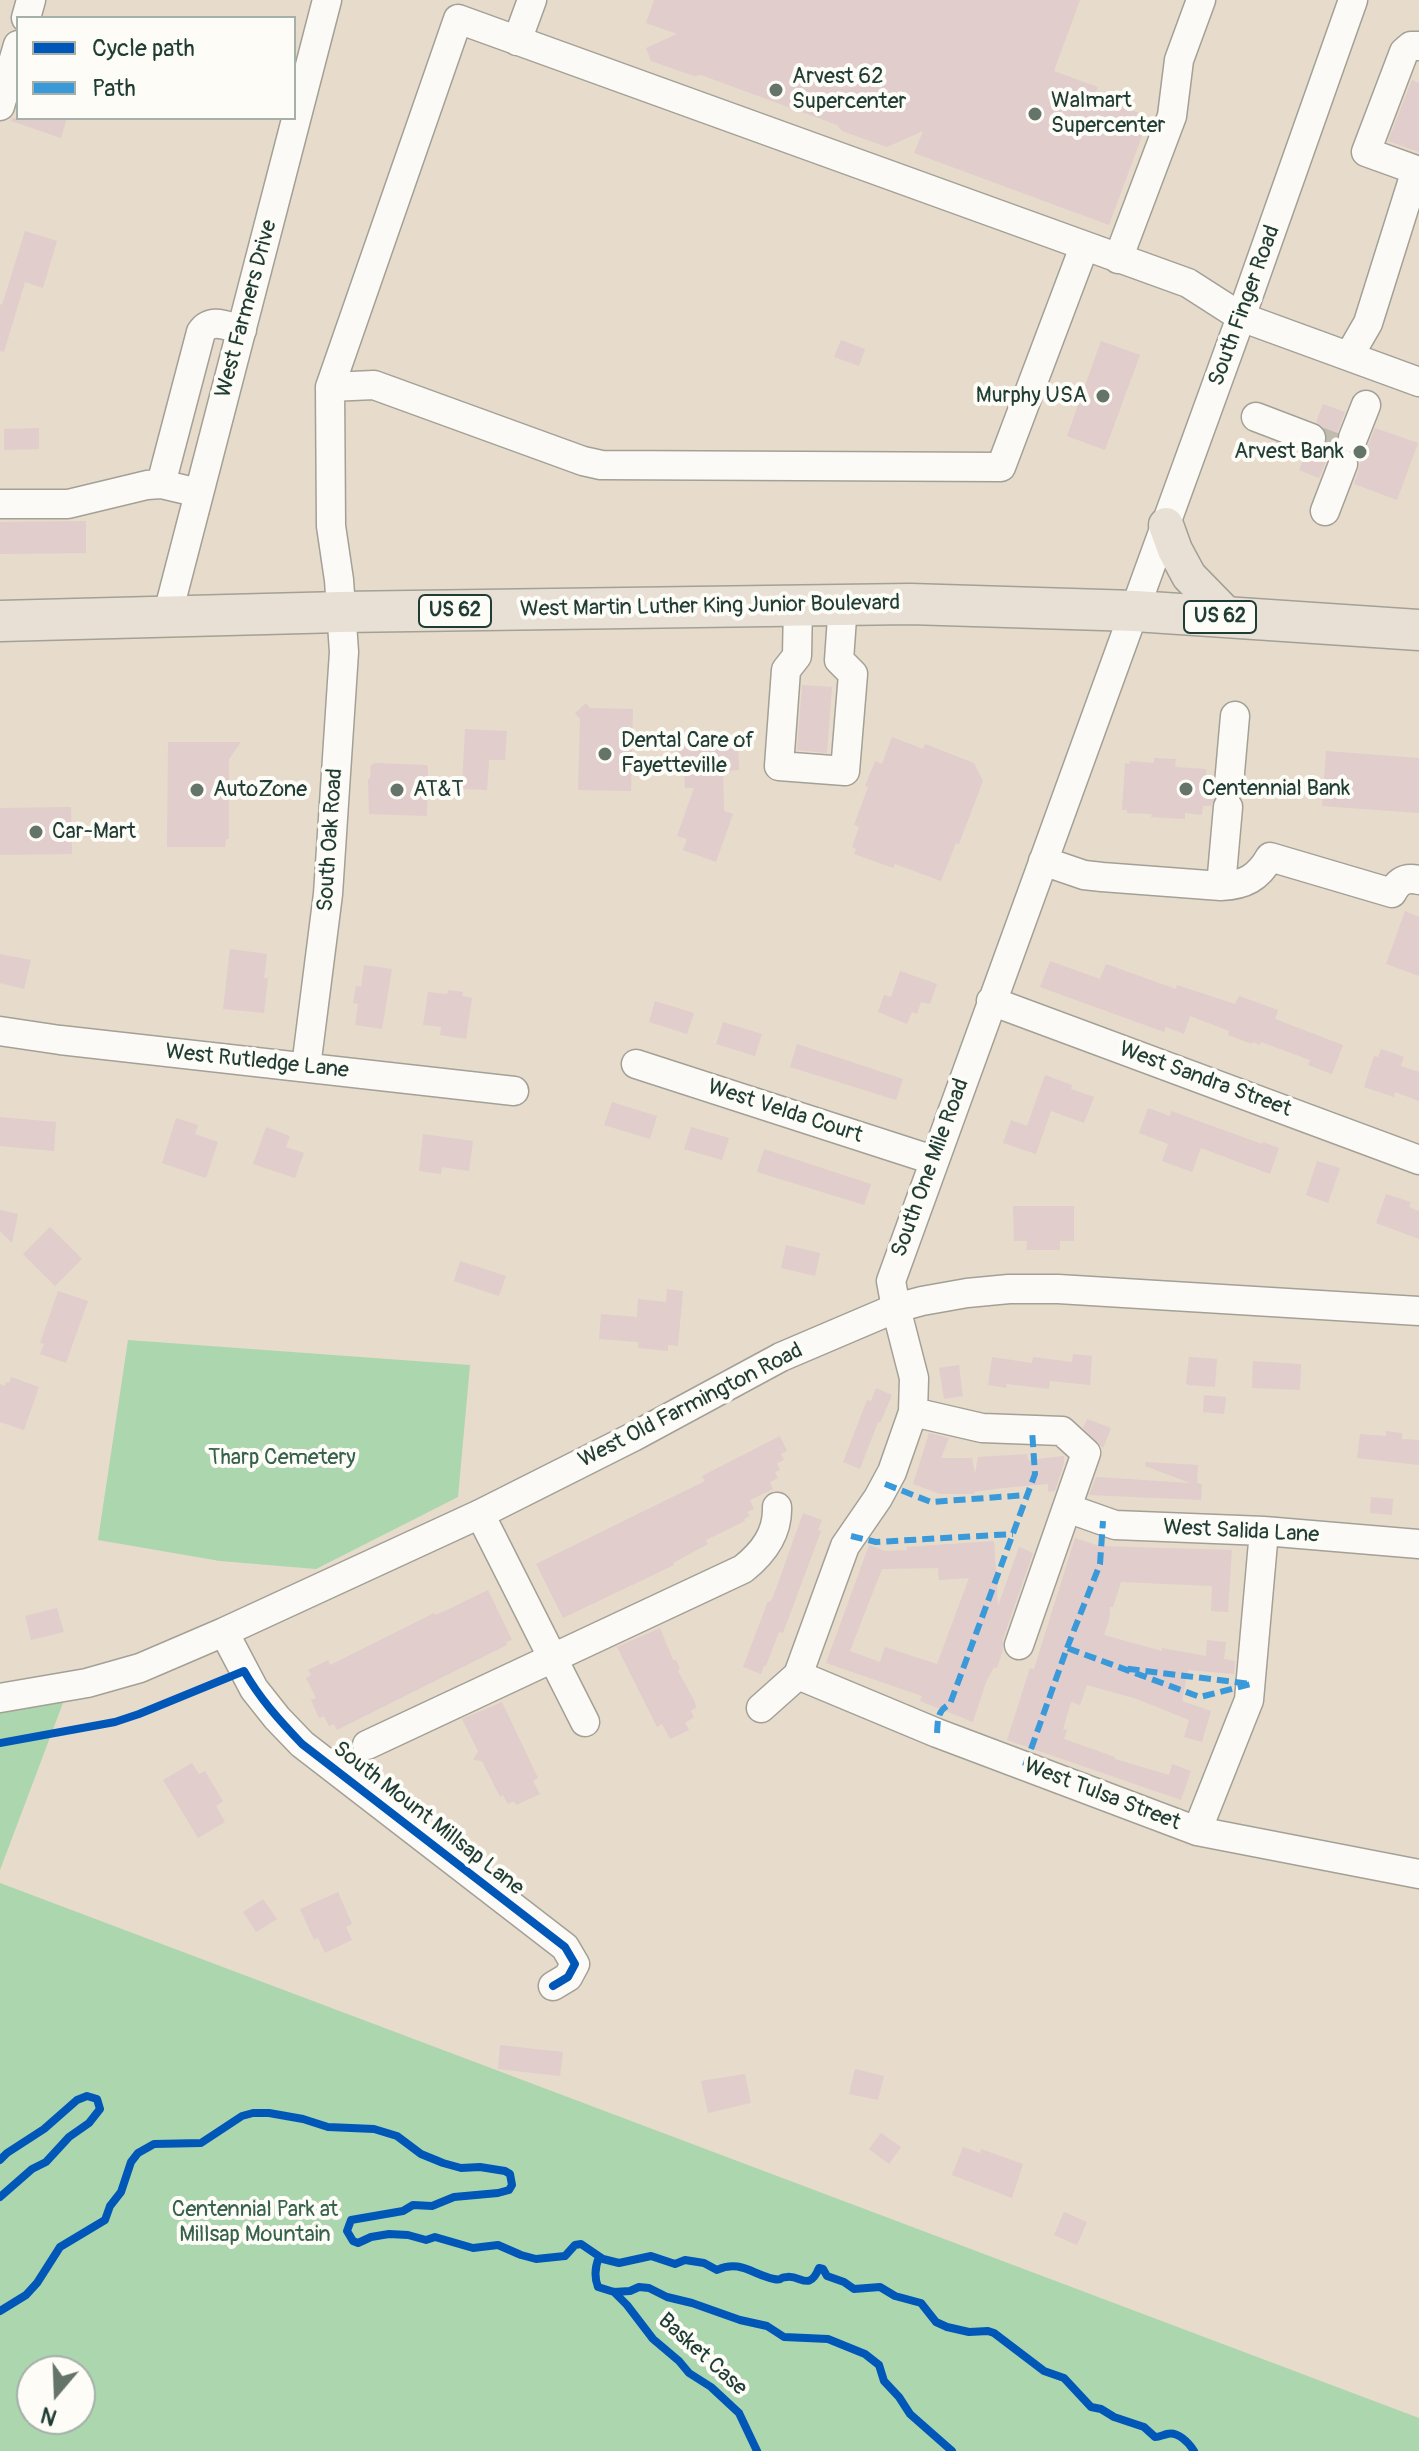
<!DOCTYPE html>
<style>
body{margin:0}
#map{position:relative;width:1419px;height:2451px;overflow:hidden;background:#e7dbcb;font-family:Pangolin,sans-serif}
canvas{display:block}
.legend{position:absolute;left:16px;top:16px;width:280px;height:104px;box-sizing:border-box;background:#fdfcf7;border:2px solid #a4b0a9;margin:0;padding:10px 14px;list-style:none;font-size:24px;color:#1f3d34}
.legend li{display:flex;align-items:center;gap:16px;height:40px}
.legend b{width:40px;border:2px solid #a4b0a9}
.north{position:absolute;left:16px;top:2355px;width:80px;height:80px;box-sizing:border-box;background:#fdfcf7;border:2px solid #a4b0a9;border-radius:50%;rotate:199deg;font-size:22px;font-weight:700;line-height:32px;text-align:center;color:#1f3d34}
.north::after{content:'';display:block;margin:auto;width:28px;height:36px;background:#657469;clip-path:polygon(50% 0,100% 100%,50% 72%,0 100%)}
</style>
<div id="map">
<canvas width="1419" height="2451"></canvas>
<ul class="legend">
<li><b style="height:10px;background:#0057b8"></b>Cycle path</li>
<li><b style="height:10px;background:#3a99d8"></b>Path</li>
</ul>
<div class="north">N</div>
</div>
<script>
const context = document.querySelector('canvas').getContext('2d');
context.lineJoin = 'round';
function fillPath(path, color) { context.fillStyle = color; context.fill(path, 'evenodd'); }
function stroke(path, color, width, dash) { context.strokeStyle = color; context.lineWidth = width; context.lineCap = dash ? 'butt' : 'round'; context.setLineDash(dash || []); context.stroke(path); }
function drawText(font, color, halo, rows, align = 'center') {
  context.font = font + ' Pangolin,sans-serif'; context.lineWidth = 8; context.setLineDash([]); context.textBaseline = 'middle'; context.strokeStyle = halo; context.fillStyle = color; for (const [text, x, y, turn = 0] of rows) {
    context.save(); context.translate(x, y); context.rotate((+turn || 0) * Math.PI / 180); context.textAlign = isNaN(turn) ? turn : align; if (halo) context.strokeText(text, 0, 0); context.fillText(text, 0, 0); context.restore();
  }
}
const green = new Path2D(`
 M128,1340L470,1365L458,1497L316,1569L220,1561L98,1540Z
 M69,1687L0,1870V1698Z
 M0,1883L1419,2418V2451H0ZM80,2371V2419H32V2371Z`);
const building = new Path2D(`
 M654,0H1080L1054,71L1098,87L1094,95L1149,117L1109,225L914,153L923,131L887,147L842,131L837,125L701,75L694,76L651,61L646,48L677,34L646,23Z
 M1412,80L1419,83V152L1388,141Z
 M12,118H67L61,138L11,121Z
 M25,231L57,241L43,288L25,282L4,352L0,351V304L2,305Z
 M841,340L865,349L859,366L834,357Z
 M1101,341L1140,355L1105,450L1067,436Z
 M1323,404L1345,412L1337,433L1336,441L1339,448L1332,451L1328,457L1319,478L1299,470L1305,454L1313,455L1321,452L1327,443L1328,435L1325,428L1316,422Z
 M39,428V449L4,450V429Z
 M1375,428L1418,443L1397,500L1354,484L1359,469L1360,462L1357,454L1364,451L1368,445Z
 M86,521V553L0,554V522Z
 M802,685L832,687L827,753L797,750Z
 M586,703L590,708L633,709L631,791L578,790L580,719L575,713Z
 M465,729L507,731L505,760H489L487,790L462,789Z
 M722,737L738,738L739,770L723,771L724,811L733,814L716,862L683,850L687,839L677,836L694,788H685L684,772H677L676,738Z
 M892,737L923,749L925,744L974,763L983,781L959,844L956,843L941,881L895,864L893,868L854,854L856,849L852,847L859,827L854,825L868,787L865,786L875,761L882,764Z
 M168,742H241L229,759V839H226L225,847H167Z
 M1326,751L1419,758V813L1322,806Z
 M1154,758L1176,759L1175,767L1206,769L1207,782L1212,783L1217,795L1211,806H1203L1202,815L1185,813V819L1151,817L1152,814L1127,813V810H1122L1125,763L1130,764V761L1154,763Z
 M375,763L426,765L428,767L427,816L369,814L368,779H370L371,765Z
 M71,807L72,854L0,855V808Z
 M1405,911L1419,917V976L1386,964Z
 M230,949L267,954L264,978H268L264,1013L223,1009Z
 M0,954L31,960L24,989L0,983Z
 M1050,961L1100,979L1106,964L1176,989L1177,985L1235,1004L1239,996L1278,1010L1275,1019L1343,1045L1332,1074L1308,1065L1310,1060L1261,1042L1260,1045L1253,1042L1252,1044L1228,1035L1229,1031L1190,1016L1184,1034L1166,1027L1164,1032L1040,987Z
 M364,965L392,969L382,1029L355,1025L358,1004L353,1003L356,986L361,987Z
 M900,971L937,984L930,1004L921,1002L917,1014L912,1012L907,1024L878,1012L884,995L891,997Z
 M448,990L463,992L462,996L472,998L466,1039L440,1035L441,1027L423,1025L428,992L447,994Z
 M655,1001L694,1013L687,1034L649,1022Z
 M723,1022L762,1034L755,1056L716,1044Z
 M797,1044L903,1079L896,1100L790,1067Z
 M1381,1049L1404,1057L1401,1066L1419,1072V1101L1395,1092L1394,1097L1364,1087L1374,1056L1378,1057Z
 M1045,1075L1072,1085L1071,1089L1094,1097L1084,1123L1051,1111L1036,1154L1003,1143L1011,1120L1027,1126Z
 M612,1102L657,1116L650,1139L604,1125Z
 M1148,1108L1170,1116L1171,1111L1262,1144L1263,1142L1279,1148L1270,1174L1201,1148L1192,1172L1162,1161L1168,1144L1139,1133Z
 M0,1117L56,1122L54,1151L0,1146Z
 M176,1118L198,1125L195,1134L218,1142L206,1178L162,1163Z
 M266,1127L290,1136L286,1147L304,1153L295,1178L253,1164Z
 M691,1127L729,1138L722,1160L684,1149Z
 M423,1134L473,1141L469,1171L442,1167L441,1174L419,1171Z
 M764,1149L871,1184L864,1205L757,1172Z
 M1317,1161L1340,1168L1328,1203L1306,1195Z
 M1386,1194L1411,1202L1409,1207L1419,1211V1239L1376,1223Z
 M1013,1206H1074V1241H1060V1250H1026L1027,1241H1014Z
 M0,1210L18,1214L12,1243L0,1231Z
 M50,1227L82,1259L55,1286L23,1254Z
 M786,1245L820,1253L815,1276L781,1268Z
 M460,1261L506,1276L499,1296L454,1281Z
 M667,1289L683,1291L678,1346L668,1345V1351L638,1348V1342L599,1339L601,1314L637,1317L638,1299L666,1302Z
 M58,1291L88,1301L66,1363L40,1354L44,1344L40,1343Z
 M1073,1354L1092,1356L1090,1385L1050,1381L1049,1389L1007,1384L1006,1388L988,1385L992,1357L1032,1363L1033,1357L1072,1362Z
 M1189,1357L1217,1359L1215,1387L1188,1385L1186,1383Z
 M1253,1361L1301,1364L1300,1390L1252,1388Z
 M959,1365L963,1396L944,1399L939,1368Z
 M11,1377L39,1387L24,1430L0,1422V1384L5,1386L6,1382L9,1383Z
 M876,1388L892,1395L880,1423L878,1422L860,1469L843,1462L867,1400L871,1401Z
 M1204,1395L1226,1397L1224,1414L1203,1412Z
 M1087,1419L1111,1428L1103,1448L1083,1428Z
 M1386,1431L1402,1433V1439L1419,1440V1465L1357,1458L1360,1434L1386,1436Z
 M929,1433L949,1438L941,1458H972L975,1474L978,1457L1027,1454L1028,1460L1064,1456V1463L1055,1491L1048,1492V1484L1002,1488L974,1492V1494H940L913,1484Z
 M780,1436L787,1451L781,1454L784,1460L777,1463L780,1470L775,1472L778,1478L770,1482L773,1489L750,1500L754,1509L747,1512L750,1516L744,1519L745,1521L706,1540L708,1544L673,1563L674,1565L563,1618L536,1564L705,1481L702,1476Z
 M1146,1462L1198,1465L1197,1483L1202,1484L1201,1500L1089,1495L1096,1477L1190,1483L1145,1466Z
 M1371,1497L1393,1499L1392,1515L1370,1513Z
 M803,1513L822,1520L818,1530L821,1531L783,1633L779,1632L766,1666H764L761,1674L743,1667L768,1601L770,1602L773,1597Z
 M1075,1538L1099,1546L1232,1550L1228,1612L1211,1611L1212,1586L1121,1582L1113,1607H1110L1109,1620L1104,1635L1162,1651V1648L1206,1656L1207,1640L1226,1642L1224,1659L1235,1661L1234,1674L1188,1670L1182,1701L1211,1711L1202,1742L1184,1737L1189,1720L1137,1699L1087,1685L1080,1705L1071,1702L1063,1729L1067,1730L1064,1739L1115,1757V1759L1169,1775L1172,1764L1191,1771L1181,1800L1007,1740L1030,1668L1034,1669Z
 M994,1541L998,1606L1019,1547L1033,1553L1003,1639V1650L997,1668L994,1667L986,1682L973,1722L920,1701L922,1696L826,1663L869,1545L885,1551L907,1550V1547ZM938,1568L939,1580L969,1578L937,1664L885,1647L880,1662L850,1651L882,1569Z
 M488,1590L512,1640L506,1642L507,1645L337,1730L334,1724L329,1726L324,1716L319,1718L311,1700L316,1698L306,1678L311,1675L308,1670L328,1660L330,1665L434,1613L435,1615L447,1610Z
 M57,1608L64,1632L31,1640L25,1616Z
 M660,1628L673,1660H676L680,1668L678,1671L695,1702L696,1708L691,1711L694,1717L685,1723L689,1730L670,1739L662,1724L657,1727L617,1647Z
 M502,1702L538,1778L533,1781L540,1794L516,1805L514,1801L508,1804L503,1795L500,1797L482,1761L473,1760L478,1751L462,1719Z
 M192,1763L199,1774L205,1771L223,1801L216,1806L225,1822L198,1838L163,1780Z
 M338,1892L352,1924L346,1927L352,1940L325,1953L318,1938L314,1940L300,1909Z
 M263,1899L277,1919L256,1932L243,1912Z
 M500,2045L563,2052L560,2076L498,2069Z
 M855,2069L884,2076L878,2100L849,2094Z
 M745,2074L751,2103L708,2113L701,2081Z
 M881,2133L901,2147L889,2164L869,2149Z
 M963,2147L980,2153L981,2149L1023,2164L1012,2198L952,2175Z
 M1064,2212L1087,2222L1077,2245L1054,2235Z`);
const minorTunnel = new Path2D(`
 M1311,438L1348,452`);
const minor = new Path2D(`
 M26,18L31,0
 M517,41L532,0
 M0,106L18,45
 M1416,170L1366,152L1404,52L1411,46H1419
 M1118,259L1172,116L1179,60L1201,0
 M1349,356L1368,323L1416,170L1419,171
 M330,387L374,385L583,461L601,465L1001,467L1084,247
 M1256,417L1311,438
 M1353,438L1366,405
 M161,484L201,332C211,317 227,326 242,330
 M0,504H68L147,485L161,484L199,493
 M1325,511L1343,464
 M798,604L797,656L786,670L779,766L845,771L853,674L839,660L843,604
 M167,617L327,0
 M1229,784L1235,716
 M1043,861L1084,875L1102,877L1221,886C1245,885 1258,878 1270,857L1392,893C1398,881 1406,877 1419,880
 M1221,886L1228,807
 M991,1001L1419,1160
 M0,1031L60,1040L514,1091
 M636,1064L933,1160
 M306,1067L328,894L344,652L339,580L331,526L330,387L458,19L1188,283L1241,317L1419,382
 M913,1412L982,1428L1062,1431L1086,1453L1019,1645
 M1067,1508L1115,1525L1264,1531L1419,1544
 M480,1514L585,1722
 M224,1632L254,1689L277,1718L302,1744L565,1947L575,1964L568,1977L553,1986
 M798,1675L937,1733L1197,1831L1419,1874
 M0,1698L87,1683L140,1668L224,1632L480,1514L633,1437L781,1357L896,1308L922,1301L967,1293L1009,1289H1058L1419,1311
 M761,1708L798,1675L845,1546L878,1498L892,1472L913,1412L914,1378L896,1308L891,1281L1241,317L1353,0
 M367,1745L743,1569C763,1553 778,1534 777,1507
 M1197,1831L1249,1700L1264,1531`);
const major = new Path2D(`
 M1166,525L1175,550L1189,576L1229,617`);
const highway = new Path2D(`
 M0,621L341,612L910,604L1135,611L1419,630`);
const quiet = new Path2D(`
 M885,1484L931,1502L1027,1495
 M851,1536L876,1542L1013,1534
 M1067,1648L1100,1564L1103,1521
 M937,1733C938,1719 937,1711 950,1704L1035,1474L1032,1430
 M1025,1766L1067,1648L1200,1697L1251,1684L1121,1668`);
const cycleway = new Path2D(`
 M0,1743L115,1722L139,1714L244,1671C260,1699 280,1721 302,1744L565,1947L575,1964L568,1977L553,1986
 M0,2160L7,2153L44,2129L77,2100L87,2096L97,2099L100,2109L89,2123L69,2137L46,2162L32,2169L0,2197
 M599,2257C595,2267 594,2277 598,2287L614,2292L630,2291L639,2287L649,2288L667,2297L692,2303L740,2320L767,2326L784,2337L828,2339L865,2354L879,2365L884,2381L899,2397L910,2414L952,2451
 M614,2292L627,2305L653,2339L679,2361L689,2373L711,2387L739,2413L757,2451
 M0,2311L26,2295L37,2283L60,2247L105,2220L110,2206L121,2192L131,2162L138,2153L154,2144L201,2143L242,2116L253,2113H269L303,2119L328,2127L374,2129L397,2136L421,2154L443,2163L461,2168L480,2167L505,2171L510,2174L512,2185L509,2190L498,2193L454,2197L432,2206L413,2205L403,2211L351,2220L347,2231L353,2241L358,2243L371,2237L389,2234L408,2235L426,2240L435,2237L473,2248L498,2245L521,2255L536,2259L565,2256L575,2245L581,2244L603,2259L619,2263L651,2256L675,2264L685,2260L704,2263L717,2270C740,2259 753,2275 774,2279C784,2281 778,2277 787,2277C801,2275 809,2292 819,2268L823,2269L827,2276L844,2282L854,2289L880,2287L895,2296L921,2303L936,2322L947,2327L969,2332L988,2331L994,2333L1044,2371L1064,2378L1091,2407L1101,2409L1114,2417L1144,2427L1155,2437C1159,2437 1163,2435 1167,2434C1178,2431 1189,2443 1194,2451`);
const markers = [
 [776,90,8,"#657469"],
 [1035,114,8,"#657469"],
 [1103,396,8,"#657469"],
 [1360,452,8,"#657469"],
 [605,754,8,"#657469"],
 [1186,789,8,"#657469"],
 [197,790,8,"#657469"],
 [397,790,8,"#657469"],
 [36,832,8,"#657469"]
];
const shields = [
 [455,611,72],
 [1220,617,72]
];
const shieldNames = [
 ["US 62",455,611],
 ["US 62",1220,617]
];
const poiNames = [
 ["Arvest 62",792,77],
 ["Supercenter",792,102],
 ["Walmart",1051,101],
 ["Supercenter",1051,126],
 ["Murphy USA",1087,396,"right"],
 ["Arvest Bank",1344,452,"right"],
 ["Dental Care of",621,741],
 ["Fayetteville",621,766],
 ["Centennial Bank",1202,789],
 ["AutoZone",213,790],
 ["AT&T",413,790],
 ["Car-Mart",52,832]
];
const streetNames = [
 ["South Finger Road",1245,306,-70],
 ["West Farmers Drive",247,309,-75],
 ["West Martin Luther King Junior Boulevard",710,607,-1],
 ["South Oak Road",331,840,-86],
 ["West Rutledge Lane",257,1062,6],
 ["West Sandra Street",1205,1080,20],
 ["West Velda Court",785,1112,18],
 ["South One Mile Road",931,1168,-70],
 ["West Old Farmington Road",691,1406,-27],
 ["West Salida Lane",1241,1532,3],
 ["West Tulsa Street",1102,1795,21],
 ["South Mount Millsap Lane",428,1819,38],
 ["Basket Case",702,2355,42]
];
const parkNames = [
 ["Tharp Cemetery",282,1458],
 ["Centennial Park at",255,2210],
 ["Millsap Mountain",255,2235]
];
fillPath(green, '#acd6ad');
fillPath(building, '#e0cdcc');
stroke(minorTunnel, '#bfbbad', 28, [28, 14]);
stroke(minor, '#a3a096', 31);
stroke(major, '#a3a096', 37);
stroke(highway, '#a3a096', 43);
stroke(minor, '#fbfaf7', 28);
stroke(major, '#e8e0d4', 34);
stroke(highway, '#e8e0d4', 40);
stroke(quiet, '#3a99d8', 6, [12, 6]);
stroke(cycleway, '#0057b8', 8);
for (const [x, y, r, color] of markers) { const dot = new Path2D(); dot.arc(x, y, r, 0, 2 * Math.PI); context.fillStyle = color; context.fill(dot); stroke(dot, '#fdfcf7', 3); }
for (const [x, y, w] of shields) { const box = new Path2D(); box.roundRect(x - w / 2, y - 16, w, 32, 6); context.fillStyle = '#fdfcf7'; context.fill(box); stroke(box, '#1f3d34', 2); }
drawText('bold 20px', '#1f3d34', null, shieldNames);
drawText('22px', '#1f3d34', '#fdfcf7', poiNames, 'left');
drawText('22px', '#1f3d34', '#fdfcf7', streetNames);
drawText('22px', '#36624c', '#fdfcf7', parkNames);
</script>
